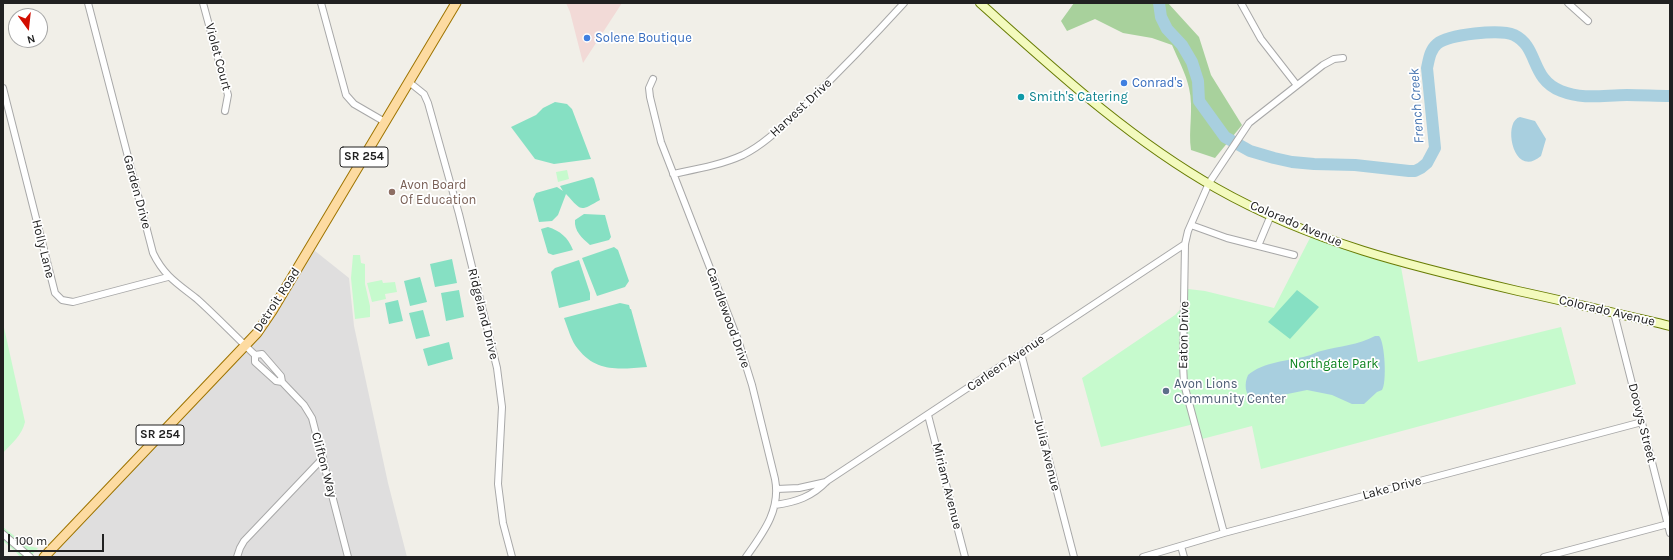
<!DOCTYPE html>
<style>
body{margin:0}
#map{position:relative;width:1673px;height:560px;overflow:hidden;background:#f1efe8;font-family:Karla,sans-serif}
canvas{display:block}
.frame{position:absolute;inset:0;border:4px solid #212121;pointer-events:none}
.north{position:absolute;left:8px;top:8px;width:40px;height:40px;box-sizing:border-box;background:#fff;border:1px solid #a6a6a6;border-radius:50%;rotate:165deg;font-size:11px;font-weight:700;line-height:16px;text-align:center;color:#212121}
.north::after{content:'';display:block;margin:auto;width:14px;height:18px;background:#d20d00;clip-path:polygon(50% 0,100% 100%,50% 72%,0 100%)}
.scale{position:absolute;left:8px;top:534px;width:96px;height:18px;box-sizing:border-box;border:2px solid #212121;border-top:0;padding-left:5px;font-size:12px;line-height:14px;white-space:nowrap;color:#212121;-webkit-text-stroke:3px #fff;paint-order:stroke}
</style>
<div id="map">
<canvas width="1673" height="560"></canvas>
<div class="frame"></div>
<div class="north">N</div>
<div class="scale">100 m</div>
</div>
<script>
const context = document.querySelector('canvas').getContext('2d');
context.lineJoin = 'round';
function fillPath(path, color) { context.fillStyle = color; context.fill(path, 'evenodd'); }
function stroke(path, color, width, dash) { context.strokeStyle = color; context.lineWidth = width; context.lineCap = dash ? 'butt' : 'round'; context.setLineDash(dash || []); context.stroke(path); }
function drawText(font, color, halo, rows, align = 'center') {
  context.font = font + ' Karla,sans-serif'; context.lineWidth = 3.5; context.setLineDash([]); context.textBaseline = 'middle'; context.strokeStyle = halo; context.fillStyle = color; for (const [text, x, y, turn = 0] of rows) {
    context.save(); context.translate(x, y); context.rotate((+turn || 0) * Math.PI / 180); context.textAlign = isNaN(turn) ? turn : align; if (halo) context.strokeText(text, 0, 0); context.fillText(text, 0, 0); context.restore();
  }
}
const residential = new Path2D(`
 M310,247L349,278L354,326L388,483L407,557H44L257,333Z`);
const commercial = new Path2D(`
 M566,3H622L583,63L570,12Z`);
const forest = new Path2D(`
 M1074,3H1168L1199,37L1211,75L1242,125L1215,158L1191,150C1188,130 1194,109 1189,88C1186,74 1178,59 1172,45L1152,38L1123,33L1095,19L1067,31L1061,21Z`);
const park = new Path2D(`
 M567,170L569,179L558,182L556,172Z
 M1311,236L1349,251L1401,267L1418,362L1561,327L1576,384L1261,469L1252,426L1202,439L1198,423L1101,447L1082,378L1175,315L1187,302L1188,289L1205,291L1274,308Z
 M353,255H360L361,263L365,264V284L370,306V317L355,319L351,278Z
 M382,280L383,283L395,282L397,292L385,294L386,299L372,302L367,283Z
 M3,323L25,422C22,435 12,443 3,453Z
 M3,527L27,546L38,548L30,557H20L16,552L3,541Z`);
const pitch = new Path2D(`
 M555,102L567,104L572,109L591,159L554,164L535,159L511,127L536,115L543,108Z
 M592,177L594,179L600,200C579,212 582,211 566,194L558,215L552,221L539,222L533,199L536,193L557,187L563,191L560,186Z
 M584,214L605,215L611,237L609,240L590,245C582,238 574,231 575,220Z
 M548,227C560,231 568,237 573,250L553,255L548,253L541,229Z
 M614,247L618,250L629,281L625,287L597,296L582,258Z
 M452,259L457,283L435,287L430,264Z
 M579,260L590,293V300L559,308L551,272L555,268Z
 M420,277L427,302L410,306L404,281Z
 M459,290L464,317L446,321L441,293Z
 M1297,290L1319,307L1290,339L1268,322Z
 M398,300L403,321L389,324L385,303Z
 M620,303L629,305L630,309H631L647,367C620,369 597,373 578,349C571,341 568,328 564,318Z
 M423,310L430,336L416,339L409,313Z
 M449,342L453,359L428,366L423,349Z`);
const water = new Path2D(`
 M1520,117L1535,121L1546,139L1541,156C1513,180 1502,121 1520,117Z
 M1375,336H1379C1385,342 1387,383 1382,390L1377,392L1364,404H1352L1332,395L1307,390L1258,400H1252C1245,394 1244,384 1248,375C1263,362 1288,361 1307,356C1312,355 1316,352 1321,351C1340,346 1358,345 1375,336Z`);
const river = new Path2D(`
 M1159,3L1161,17L1167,29L1182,45L1192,62L1198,81L1199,101L1225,137L1250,151L1274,158L1292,162L1314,164L1355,165L1409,171H1415L1421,168L1427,163L1435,148L1427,68C1429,59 1430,50 1437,44C1449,34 1500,29 1514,35C1539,47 1530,79 1561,91C1584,100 1604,95 1627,95C1642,95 1656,96 1670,96`);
const minor = new Path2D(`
 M88,3L153,253C164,276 178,284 197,299C217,317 236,337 255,355
 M203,3L228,95L225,111
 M321,3L346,95L354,104L385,122
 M1241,3L1261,39L1296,84
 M1568,3L1588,21
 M653,79L649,88L650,97L661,142L738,340L752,385L775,479C781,510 763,533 746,557
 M409,82L424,94L428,103L459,214L497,368L502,407L498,484L503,523L512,557
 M3,88L55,293L62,300L73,302L168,277
 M673,174C697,169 721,165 743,155C767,143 785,123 805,105C839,72 872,38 904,3
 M1191,225L1227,238L1294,255
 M1258,246L1271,215
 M1614,313L1670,533
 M1021,353L1074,557
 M282,382L276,381L255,362V355L262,354L281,376L282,382L304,405L312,418L348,557
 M928,415L965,557
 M777,489L799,488L826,482
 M775,505C796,502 812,497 827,481L1185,244
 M1224,533L1184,384L1183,364L1185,244L1188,231L1209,183L1249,123L1323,65L1334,59L1343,58
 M3,534L30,557
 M1181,546L1184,557
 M237,557L240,548L244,541L323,458
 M1143,557L1224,533L1642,422
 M1544,557L1668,524`);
const secondary = new Path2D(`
 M980,3C1055,70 1128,138 1216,188C1313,243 1411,266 1518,291C1569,302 1619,314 1670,326`);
const primary = new Path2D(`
 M44,557L257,333L272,311L456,3`);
const markers = [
 [587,38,4,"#3f7fe0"],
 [1124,83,4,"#3f7fe0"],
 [1021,97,4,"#0f9aa8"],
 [392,192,4,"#8d6e63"],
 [1166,391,4,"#5c6f8a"]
];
const shields = [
 [364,157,48],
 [160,435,48]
];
const shieldNames = [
 ["SR 254",364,157],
 ["SR 254",160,435]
];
const shopNames = [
 ["Solene Boutique",595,38],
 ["Conrad's",1132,83]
];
const streetNames = [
 ["Violet Court",218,57,75],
 ["Harvest Drive",801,108,-43],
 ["Garden Drive",137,192,75],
 ["Colorado Avenue",1296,224,23],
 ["Holly Lane",43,249,76],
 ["Detroit Road",277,300,-57],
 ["Colorado Avenue",1607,311,13],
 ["Ridgeland Drive",483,314,76],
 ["Candlewood Drive",728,318,70],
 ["Eaton Drive",1184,335,-89],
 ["Carleen Avenue",1006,363,-34],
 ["Doovys Street",1642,423,76],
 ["Julia Avenue",1047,455,76],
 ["Clifton Way",324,465,75],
 ["Miriam Avenue",947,486,76],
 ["Lake Drive",1392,488,-15]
];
const cultureNames = [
 ["Smith's Catering",1029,97]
];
const educationNames = [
 ["Avon Board",400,185],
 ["Of Education",400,200]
];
const parkNames = [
 ["Northgate Park",1334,364]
];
const serviceNames = [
 ["Avon Lions",1174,384],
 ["Community Center",1174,399]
];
const waterNames = [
 ["French Creek",1417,106,-94]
];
fillPath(residential, '#dfdede');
fillPath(commercial, '#f2dad7');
fillPath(forest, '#a8d19c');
fillPath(park, '#c6facd');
fillPath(pitch, '#86e0c3');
fillPath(water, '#a8cfdf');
stroke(river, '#a8cfdf', 12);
stroke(minor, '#a8a8a8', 8);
stroke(secondary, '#687c04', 10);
stroke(primary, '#9e7400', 11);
stroke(minor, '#fff', 6);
stroke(secondary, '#f3fabd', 8);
stroke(primary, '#fddba1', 9);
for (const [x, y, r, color] of markers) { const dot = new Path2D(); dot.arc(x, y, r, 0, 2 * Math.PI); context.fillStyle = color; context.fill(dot); stroke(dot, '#fff', 1.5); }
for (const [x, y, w] of shields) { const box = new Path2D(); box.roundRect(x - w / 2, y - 10, w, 20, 3); context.fillStyle = '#fff'; context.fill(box); stroke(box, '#212121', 1); }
drawText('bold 12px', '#212121', null, shieldNames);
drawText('13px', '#366cbe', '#fff', shopNames, 'left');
drawText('13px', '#212121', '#fff', streetNames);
drawText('13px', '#0d838f', '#fff', cultureNames, 'left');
drawText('13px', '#785e54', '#fff', educationNames, 'left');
drawText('13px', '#0b831c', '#fff', parkNames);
drawText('13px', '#4e5e75', '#fff', serviceNames, 'left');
drawText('italic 14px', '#4b78b3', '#fff', waterNames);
</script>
